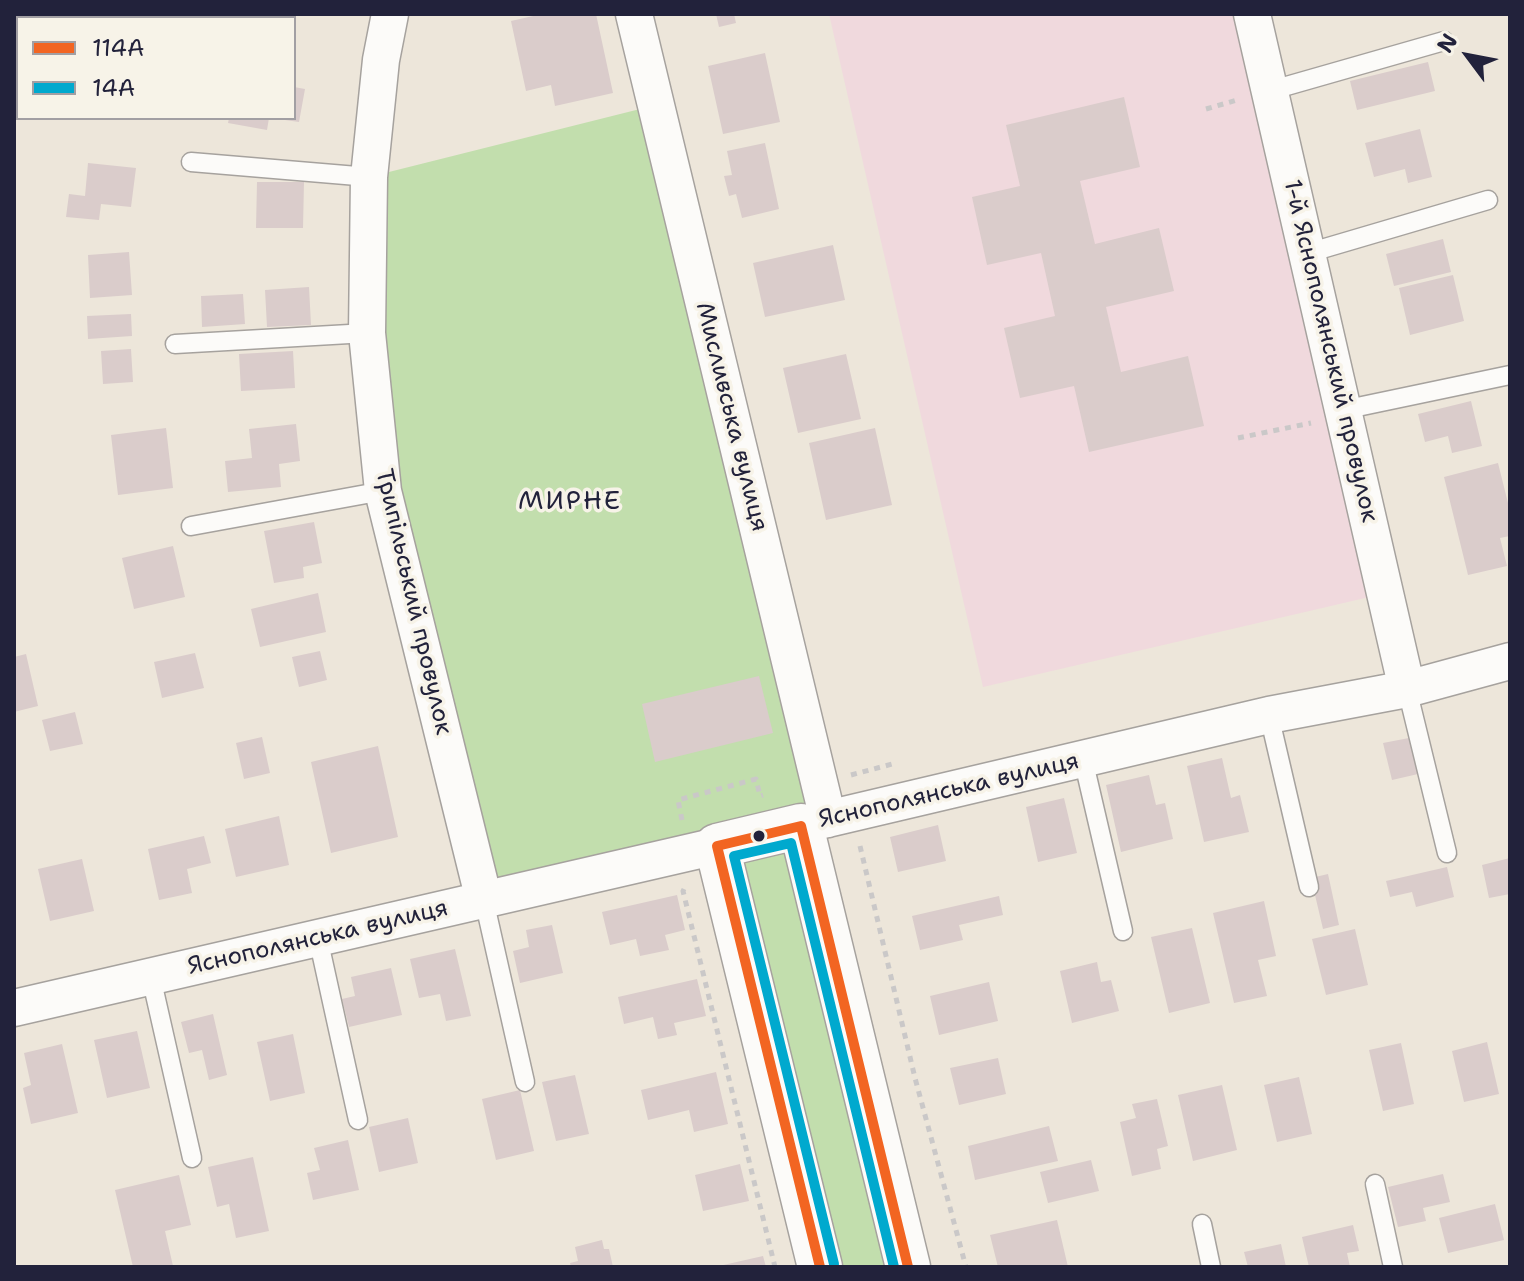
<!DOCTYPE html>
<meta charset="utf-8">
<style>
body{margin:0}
#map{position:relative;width:1524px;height:1281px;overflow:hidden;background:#ede6da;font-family:"Shantell Sans",sans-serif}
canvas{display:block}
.frame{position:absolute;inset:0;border:16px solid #22223b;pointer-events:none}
.legend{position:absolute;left:16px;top:16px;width:280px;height:104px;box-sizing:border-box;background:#f7f3e8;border:2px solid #a29fa3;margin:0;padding:10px 14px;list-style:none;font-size:24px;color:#22223b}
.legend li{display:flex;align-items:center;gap:16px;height:40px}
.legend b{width:40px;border:2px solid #a29fa3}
.north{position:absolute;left:1428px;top:16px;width:80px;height:80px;-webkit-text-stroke:6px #f7f3e8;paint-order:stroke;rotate:302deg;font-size:22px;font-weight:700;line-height:32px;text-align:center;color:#22223b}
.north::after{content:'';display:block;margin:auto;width:28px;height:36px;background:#22223b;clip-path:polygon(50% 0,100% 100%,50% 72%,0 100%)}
</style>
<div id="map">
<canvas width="1524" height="1281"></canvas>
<div class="frame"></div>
<ul class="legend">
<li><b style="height:10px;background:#f26522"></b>114А</li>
<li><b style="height:10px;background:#00a9ce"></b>14А</li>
</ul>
<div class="north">N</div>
</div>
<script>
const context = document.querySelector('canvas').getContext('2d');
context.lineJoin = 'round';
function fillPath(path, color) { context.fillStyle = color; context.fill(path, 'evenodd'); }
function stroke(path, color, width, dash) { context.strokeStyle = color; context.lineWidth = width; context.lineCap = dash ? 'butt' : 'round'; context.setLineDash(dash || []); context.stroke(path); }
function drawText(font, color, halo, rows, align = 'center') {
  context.font = font + ' "Shantell Sans",sans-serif'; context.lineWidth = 7; context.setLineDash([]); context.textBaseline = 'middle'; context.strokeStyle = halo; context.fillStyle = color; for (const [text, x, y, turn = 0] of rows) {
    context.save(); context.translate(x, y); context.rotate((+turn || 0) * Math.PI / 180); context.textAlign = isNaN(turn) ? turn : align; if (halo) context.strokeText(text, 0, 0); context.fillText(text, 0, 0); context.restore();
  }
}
const built = new Path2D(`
 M829,14H1242L1378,595L983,687Z`);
const green = new Path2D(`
 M656,105L828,819L801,825L908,1267H820L717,846L484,900L383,491L369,177Z`);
const building = new Path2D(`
 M542,14H596L613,93L555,106L551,85L526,91L511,21Z
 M716,14H734L736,23L719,27Z
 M765,53L780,122L723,134L708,66Z
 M1428,62L1435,91L1357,110L1350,81Z
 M294,87L305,89L299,122L285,120V118H294Z
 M1124,97L1140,167L1080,181L1095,244L1159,228L1174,291L1106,307L1121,372L1188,356L1204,426L1089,452L1074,386L1020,398L1004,328L1055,316L1041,253L987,265L972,197L1020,186L1006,125Z
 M229,118H269L267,130L228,123Z
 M1420,129L1432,177L1408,183L1405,169L1374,177L1365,143Z
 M765,143L779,209L742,218L736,194L729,196L724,176L732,175L727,151Z
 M88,163L136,168L131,207L101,204L99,220L66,217L69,194L85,196Z
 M257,182H304L303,228H256Z
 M1443,239L1451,272L1394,286L1386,254Z
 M833,245L845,300L765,317L753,263Z
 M129,252L132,295L90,298L88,255Z
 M1453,275L1464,321L1410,335L1399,288Z
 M309,287L311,325L267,327L265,290Z
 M243,294L245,324L202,327L201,296Z
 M131,314L132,336L88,339L87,316Z
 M131,349L133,382L103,384L101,351Z
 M293,351L295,388L241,391L239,354Z
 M846,354L861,419L798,433L783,368Z
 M1471,401L1482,446L1452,453L1448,436L1425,442L1418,414Z
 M296,424L300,461L279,464L281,487L228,492L225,461L252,458L249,429Z
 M166,428L173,488L118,495L111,435Z
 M875,428L892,505L826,520L809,443Z
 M1498,463L1510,511V536L1500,538L1507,566L1468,575L1444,477Z
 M314,522L322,563L303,567L304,578L274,583L264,531Z
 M173,546L185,597L134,609L122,558Z
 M318,593L326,632L260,647L251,609Z
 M320,651L327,680L299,687L292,657Z
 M195,653L204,688L162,698L154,662Z
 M26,654L38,706L14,712V657Z
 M759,676L773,733L655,762L642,704Z
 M75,712L83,744L50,751L42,720Z
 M262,737L270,773L244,779L236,743Z
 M1409,738L1418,774L1392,780L1383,743Z
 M378,746L398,837L331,853L311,762Z
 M1222,758L1231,798L1240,795L1249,832L1204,842L1187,766Z
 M1149,775L1156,805L1165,803L1173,839L1121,852L1106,785Z
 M1064,798L1077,853L1038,862L1026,807Z
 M279,816L289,865L236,877L225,829Z
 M938,825L946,861L898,872L890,837Z
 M204,836L211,863L187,869L192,893L159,900L148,849Z
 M1510,858V894L1489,898L1482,865Z
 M82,859L94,911L50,921L38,869Z
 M1447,867L1454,897L1416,907L1412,892L1390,897L1386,881Z
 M1328,874L1339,925L1323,929L1311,878Z
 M677,895L685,930L665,935L669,950L640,956L636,939L610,945L602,912Z
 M999,896L1003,915L959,925L963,940L920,950L912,916Z
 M1264,901L1276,956L1258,960L1267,996L1234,1003L1213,913Z
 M552,925L563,973L520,983L513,951L529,947L526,930Z
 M1192,928L1210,1003L1169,1013L1151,937Z
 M1355,929L1368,985L1326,995L1312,939Z
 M455,949L471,1016L446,1021L440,994L419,998L410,959Z
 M1097,962L1101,982L1111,980L1119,1011L1072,1023L1060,971Z
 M391,968L402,1015L349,1027L342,999L355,996L351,977Z
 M697,979L706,1016L674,1023L677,1035L658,1039L653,1017L624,1024L618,997Z
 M989,982L998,1021L939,1035L930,996Z
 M213,1014L227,1075L209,1080L202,1050L189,1053L181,1022Z
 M137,1031L150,1088L107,1098L94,1040Z
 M293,1034L305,1093L270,1101L257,1042Z
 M1487,1042L1499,1094L1464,1102L1452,1051Z
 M1401,1043L1414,1104L1383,1111L1369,1050Z
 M62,1044L78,1113L31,1124L23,1088L31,1085L24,1053Z
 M998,1058L1006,1094L959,1105L950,1068Z
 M716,1072L728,1124L694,1132L689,1110L648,1120L641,1090Z
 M575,1075L589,1134L556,1141L542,1082Z
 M1299,1077L1312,1134L1277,1142L1264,1085Z
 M1222,1085L1237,1150L1193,1161L1178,1095Z
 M520,1090L534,1151L496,1160L482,1099Z
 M1157,1099L1168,1146L1157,1149L1161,1169L1132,1176L1120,1122L1136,1118L1132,1104Z
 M408,1118L418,1163L379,1172L369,1127Z
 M1049,1126L1058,1161L975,1180L968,1146Z
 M348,1140L359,1190L313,1200L307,1173L320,1170L314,1148Z
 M253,1157L269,1231L236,1238L229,1204L217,1207L208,1167Z
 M1091,1160L1099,1191L1048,1203L1040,1172Z
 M740,1164L749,1201L703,1211L695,1175Z
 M1443,1174L1450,1202L1423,1208L1426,1221L1398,1227L1388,1187Z
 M179,1175L191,1225L165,1231L173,1266L133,1267L115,1190Z
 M1495,1204L1504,1240L1448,1253L1439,1218Z
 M1057,1220L1068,1267H998L990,1235Z
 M1353,1225L1359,1251L1347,1253L1350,1267H1309L1302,1237Z
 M602,1240L604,1249H609L613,1267H571L570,1263L578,1261L575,1247Z
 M1281,1244L1286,1267H1248L1244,1252Z
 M763,1256L766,1267H719V1266Z`);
const path = new Path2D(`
 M1206,109L1237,100
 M1238,438L1311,423
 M851,775L896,763
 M682,820L678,800L756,779L760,796L763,795
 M860,846L915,1078L966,1267
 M684,889L683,891L775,1267`);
const lane = new Path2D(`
 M1269,91L1444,41
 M191,162L369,177
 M1308,253L1488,200
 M175,344L367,333
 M1343,410L1510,375
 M191,526L383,491
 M1407,689L1447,853
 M1269,715L1309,887
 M1083,759L1123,931
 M484,900L525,1082
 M318,938L358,1120
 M151,977L192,1158
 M1375,1184L1393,1267
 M1202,1224L1211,1267`);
const street = new Path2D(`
 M390,14L381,60L369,177L367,333L383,491L484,900
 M634,14L828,819
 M1252,14L1407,689
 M806,824L1269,715L1407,689L1510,661
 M14,1008L717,846`);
const secondary = new Path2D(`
 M820,1267L717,846L801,826L908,1267`);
const bus1 = new Path2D(`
 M820,1267L717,846L801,826L908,1267`);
const bus2 = new Path2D(`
 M834,1264L734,856L791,843L894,1267`);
const markers = [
 [759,836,7,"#22223b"]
];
const streetNames = [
 ["1-й Яснополянський провулок",1330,351,77],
 ["Мисливська вулиця",731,417,76],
 ["Трипільський провулок",413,602,77],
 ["Яснополянська вулиця",949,791,-13],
 ["Яснополянська вулиця",318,938,-13]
];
const neighbourhoodNames = [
 ["МИРНЕ",570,502]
];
fillPath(built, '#f0d9dd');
fillPath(green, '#c2dead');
fillPath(building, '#dacccb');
stroke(lane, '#a6a29e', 21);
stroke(street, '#a6a29e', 39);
stroke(secondary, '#a6a29e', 47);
stroke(path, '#cac8c8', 5, [6, 6]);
stroke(lane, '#fcfbf9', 18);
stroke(street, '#fcfbf9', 36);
stroke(secondary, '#fcfbf9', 44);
stroke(bus1, '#f26522', 10);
stroke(bus2, '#00a9ce', 10);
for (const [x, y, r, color] of markers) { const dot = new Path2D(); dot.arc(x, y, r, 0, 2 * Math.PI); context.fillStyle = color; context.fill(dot); stroke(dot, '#f7f3e8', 3); }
drawText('24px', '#22223b', '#f7f3e8', streetNames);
context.letterSpacing = '2px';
drawText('26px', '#22223b', '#f7f3e8', neighbourhoodNames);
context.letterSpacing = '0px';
</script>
